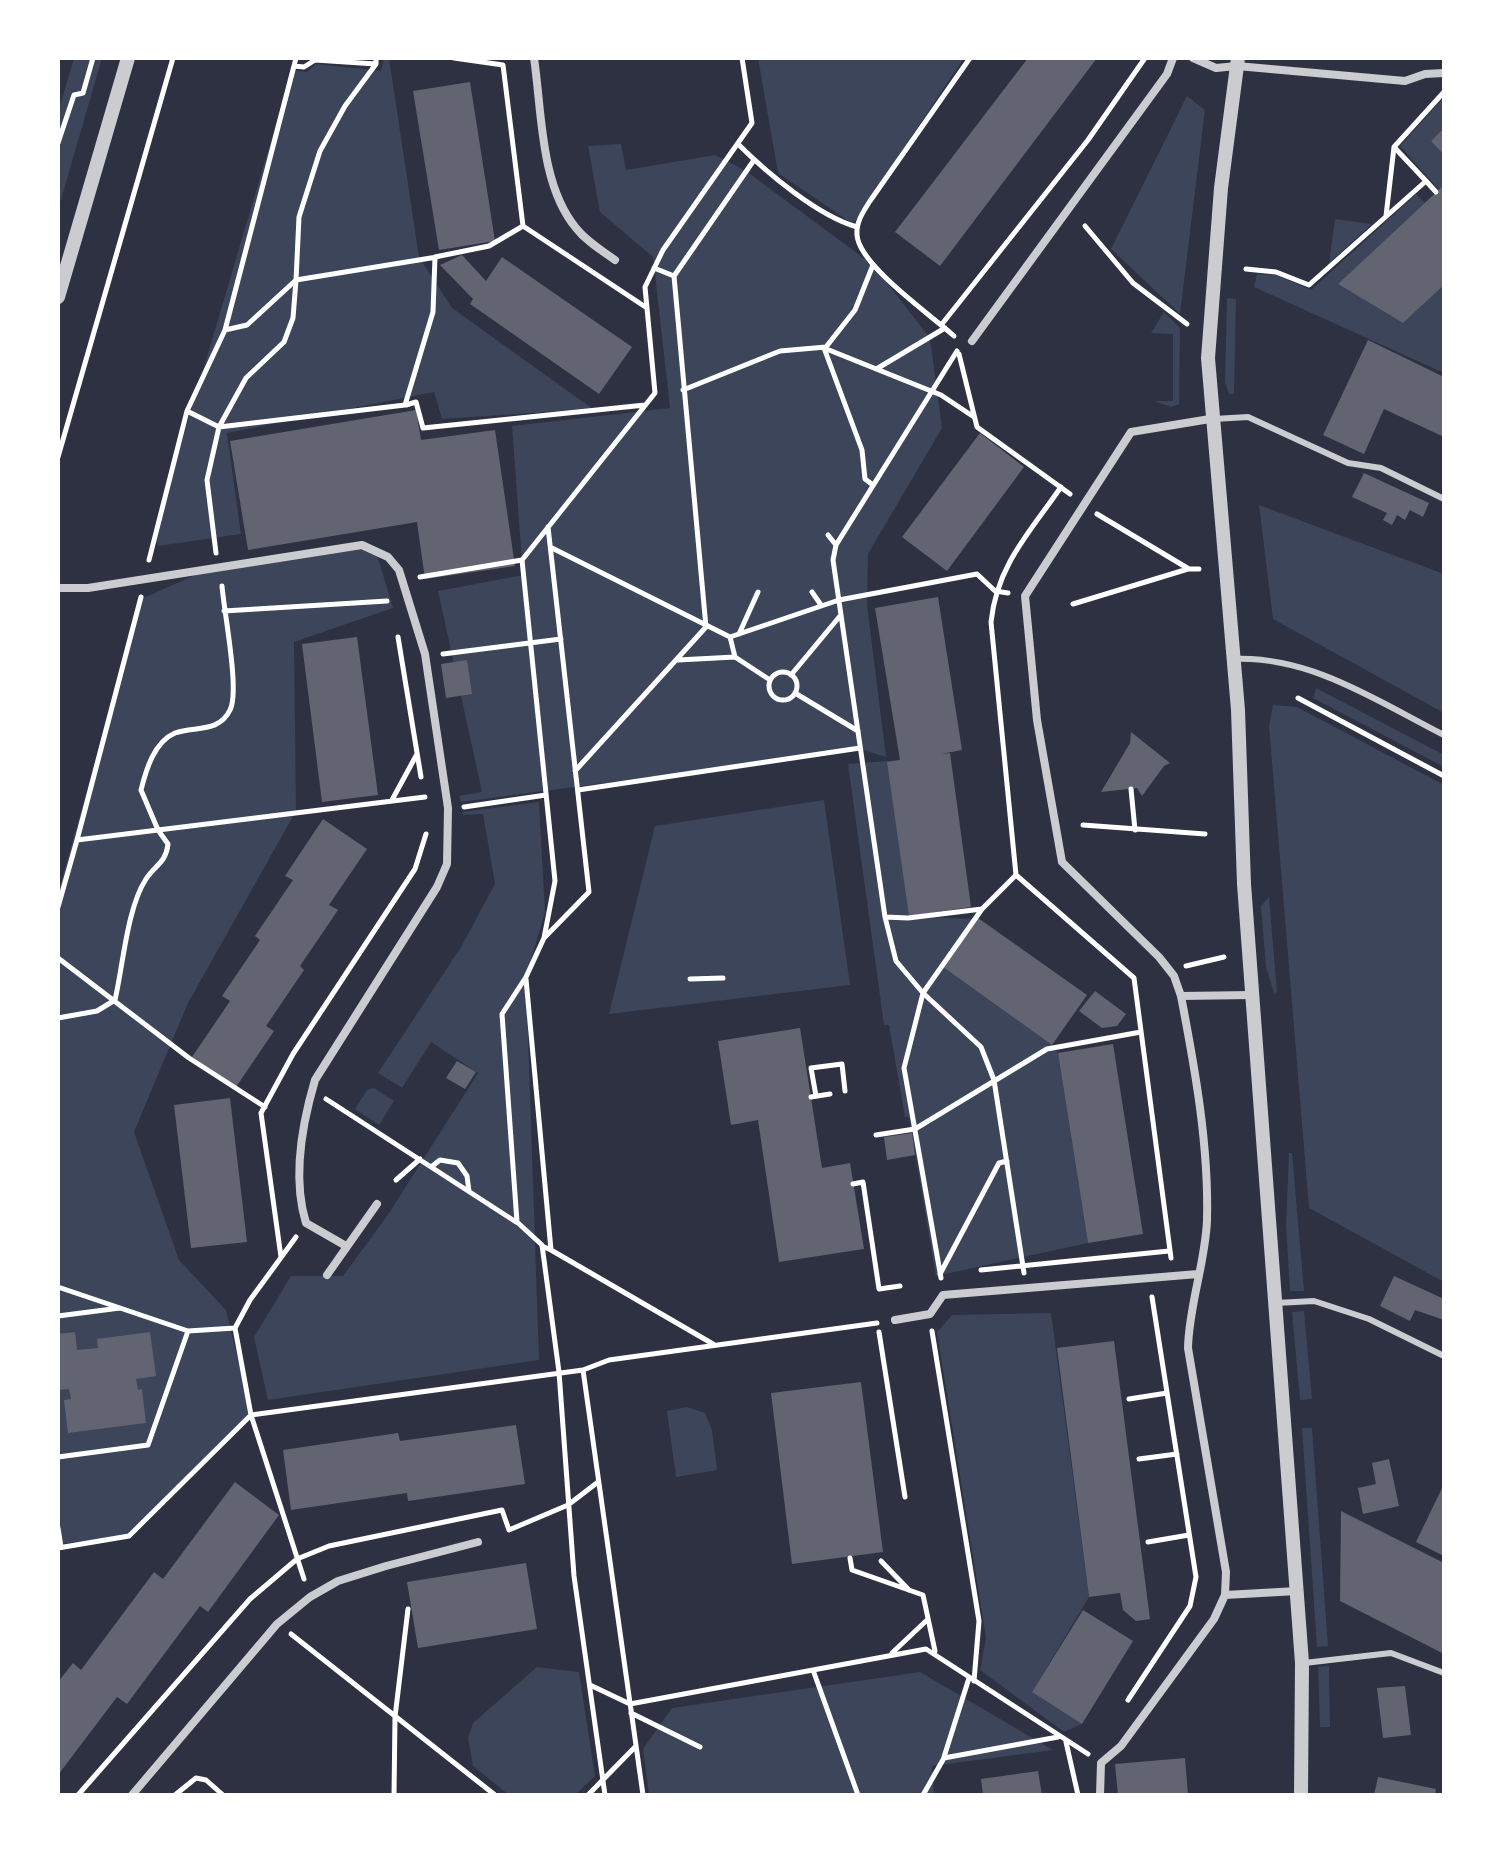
<!DOCTYPE html>
<style>
body{margin:0}
#map{position:relative;width:1502px;height:1853px;overflow:hidden;background:#2d3142;font-family:"Public Sans",sans-serif}
canvas{display:block}
.frame{position:absolute;inset:0;border:60px solid #fff;pointer-events:none}
</style>
<div id="map">
<canvas width="1502" height="1853"></canvas>
<div class="frame"></div>
</div>
<script>
const context = document.querySelector('canvas').getContext('2d');
context.lineJoin = 'round';
function fillPath(path, color) { context.fillStyle = color; context.fill(path, 'evenodd'); }
function stroke(path, color, width, dash) { context.strokeStyle = color; context.lineWidth = width; context.lineCap = dash ? 'butt' : 'round'; context.setLineDash(dash || []); context.stroke(path); }
const green = new Path2D(`
 M74,58H102L58,210V113Z
 M384,58H389L419,257L452,308L593,409L442,419L434,392L227,433L241,534L158,546L155,532L292,70L307,72L316,64L381,71Z
 M758,58H964L855,221L850,222L778,173Z
 M1187,96L1205,110L1180,314L1111,249Z
 M1444,97V128L1431,141L1444,155V185L1439,190L1400,146Z
 M621,144L626,170L715,155L746,171L873,265L930,338L942,428L868,554L867,605L886,757L860,749L461,802L459,796L482,792L438,591L523,575L512,426L670,408L653,257L600,212L588,146Z
 M1416,194L1425,203L1338,284L1403,323L1444,285V373L1254,287L1257,274L1277,275L1311,290Z
 M1335,219L1372,224L1329,263Z
 M1227,298L1236,299L1234,394H1229L1225,383Z
 M1164,312L1180,328L1179,404L1171,407L1154,401H1173V334L1151,333Z
 M1259,505L1444,574V713L1273,619Z
 M375,548L393,608L294,642L296,811L188,1003L134,1132L179,1260L226,1310L251,1415L129,1536L58,1544V893L141,599L218,565Z
 M1316,688L1444,755V767L1313,698Z
 M1273,705L1297,707L1444,785V1282L1309,1208L1269,726Z
 M900,760L909,916L972,919L943,967L1052,1045L1058,1053L1088,1243L936,1276L909,1117H905L889,1025H884L848,764Z
 M824,800L850,985L609,1014L655,826Z
 M539,802L545,912L526,977L539,1360L268,1400L254,1337L291,1276H343L389,1213L478,1073L431,1042L402,1088L378,1073L461,947L495,884L483,814L463,815L462,812Z
 M1269,897L1277,992L1274,993L1266,967L1261,906Z
 M374,1088L394,1101L379,1125L355,1109L367,1090Z
 M1289,1153H1292L1304,1291H1290L1286,1225Z
 M1304,1311L1312,1399L1300,1400L1292,1312Z
 M1051,1313L1089,1597L1032,1692L1082,1724L1064,1732L980,1670L986,1638L937,1332L952,1315Z
 M687,1407L705,1413L712,1430L717,1470L676,1477L667,1411Z
 M1302,1428H1312L1328,1646L1317,1647Z
 M1329,1666L1330,1727H1320L1318,1667Z
 M537,1667L579,1672L595,1776L575,1795H509L473,1766L468,1738L473,1723Z
 M920,1672L1053,1750L932,1766L934,1795H649L643,1749L672,1708Z`);
const building = new Path2D(`
 M1028,58H1097L940,266L895,232Z
 M470,82L495,241L439,250L413,91Z
 M1444,128V155L1431,141Z
 M1444,185V285L1403,323L1338,284Z
 M462,255L486,281L502,257L632,347L599,394L470,304L473,299L440,265Z
 M1368,340L1444,377V437L1384,409L1364,454L1323,435Z
 M416,410L421,440L495,430L515,566L425,579L417,522L248,550L230,441Z
 M980,433L1024,467L947,571L902,537Z
 M1364,473L1429,503L1423,517L1410,510L1405,520L1397,515L1392,525L1383,520L1387,513L1352,497Z
 M938,597L962,750L941,754L950,753L971,907L909,916L887,762L900,760L875,608Z
 M357,637L378,795L322,802L302,644Z
 M467,660L472,694L446,698L441,664Z
 M1131,732L1170,763L1164,766L1142,796L1137,788L1101,792L1130,743Z
 M323,819L367,849L329,905L338,910L300,966L304,970L266,1026L274,1031L236,1087L192,1057L230,1001L222,996L260,940L255,936L293,880L285,876Z
 M978,918L1087,995L1052,1045L943,967Z
 M1095,991L1126,1014L1117,1026L1102,1028L1079,1011Z
 M800,1028L822,1168L850,1163L864,1249L779,1262L758,1120L731,1125L718,1041Z
 M1113,1044L1143,1234L1088,1243L1058,1053Z
 M457,1061L476,1072L465,1089L446,1078Z
 M230,1098L247,1242L191,1248L174,1105Z
 M912,1133L915,1155L887,1160L884,1137Z
 M1394,1276L1444,1299V1320L1415,1310L1410,1321L1380,1306Z
 M75,1332L77,1350L98,1348L97,1339L150,1332L156,1376L136,1379L138,1390L142,1389L146,1423L68,1433L64,1400L71,1399L69,1389L58,1390V1334Z
 M1114,1341L1150,1619L1136,1621L1123,1610L1120,1593L1089,1597L1057,1348Z
 M861,1382L883,1552L792,1564L771,1393Z
 M516,1425L525,1484L408,1501L407,1493L291,1510L283,1450L398,1433L400,1441Z
 M1389,1459L1399,1506L1363,1514L1358,1488L1376,1484L1372,1463Z
 M235,1482L279,1515L208,1612L200,1606L127,1704L117,1697L58,1775V1682L73,1663L81,1670L154,1572L163,1579Z
 M1442,1488L1444,1489V1556L1416,1542Z
 M1341,1511L1444,1563V1654L1340,1601Z
 M526,1563L537,1629L418,1648L407,1582Z
 M1083,1610L1133,1641L1082,1724L1032,1692Z
 M1405,1686L1411,1735L1383,1738L1377,1688Z
 M1185,1758L1188,1795H1118L1115,1764Z
 M1038,1771L1042,1795H983L981,1779Z
 M1378,1777L1436,1789L1435,1795H1374Z`);
const path = new Path2D(`
 M294,66L296,58
 M58,143L74,95L83,93L93,58
 M738,144C767,173 818,216 857,227
 M1394,147L1444,92
 M1426,181L1436,192
 M523,226L647,308
 M1085,226L1133,283L1187,324
 M654,268L674,276
 M1246,269L1276,272L1309,285L1426,181L1394,147L1386,216
 M942,324L1088,140L1145,58
 M225,330L247,325L296,280L299,217L320,151L345,106L376,64
 M954,336C931,315 859,265 857,235C856,222 863,212 870,201L970,58
 M824,348L941,395L974,417
 M824,348L862,450L865,479L873,485
 M959,354L977,427L1070,494
 M878,368L945,328
 M683,390L780,351L826,347L855,310L873,265
 M406,405L416,402L423,428L645,405
 M187,411L219,427L246,378L284,342L293,318L296,280L437,257
 M58,457L173,58
 M1097,514L1189,569H1199
 M828,535L836,545
 M552,548L730,637L839,600L977,574L995,591L1008,593
 M216,553L207,480L219,427L405,405L433,312L435,257L489,246L523,226L503,65L454,58
 M149,560L187,411L225,330L294,66L304,67L315,60L376,64V58
 M420,577L522,560
 M812,592L821,605
 M1073,604L1188,569
 M224,611L387,601
 M739,634L758,592
 M398,637L421,777
 M730,637L735,657
 M443,654L561,639
 M678,660L735,657L770,680
 M769 686a14 14 0 1 1 28 0a14 14 0 1 1-28 0Z
 M791,675L840,616
 M795,693L858,731
 M1298,698L1444,776
 M575,771L706,627L674,276L754,160
 M1131,789L1135,830
 M578,790L860,748
 M392,800L417,754
 M464,807L546,795
 M1083,825L1205,834
 M77,840L141,597
 M1016,875L1134,978L1171,1258
 M58,907L77,840L158,830L141,790C146,770 154,742 175,733C195,726 219,733 230,710C240,691 224,612 222,586
 M982,909L923,993L981,1047L994,1080L1024,1273
 M885,917L908,918L982,909L1016,875L991,622C997,565 1030,532 1061,487
 M545,937L589,892L548,527
 M58,958L189,1058L265,1107
 M1186,966L1224,957
 M526,979L551,1250L542,1246
 M690,979L723,978
 M58,1018L97,1011L115,1000C123,966 127,908 146,879C155,865 166,863 168,844L158,830L425,797
 M816,1096L811,1068L842,1064L845,1091
 M811,1097L830,1094
 M326,1099L516,1222
 M876,1135L915,1129L1047,1049L1141,1032
 M431,1167L440,1160L458,1163L467,1176L469,1191
 M396,1180L420,1159
 M853,1184L863,1182L879,1289L900,1286
 M296,1237L250,1300L235,1328L251,1415L304,1579
 M551,1250L713,1344
 M281,1257L261,1113L293,1054L415,869L426,834
 M981,1270L1169,1251
 M940,1274L999,1163L1007,1161
 M941,1278L904,1068L923,993L896,961L885,917L833,560L836,545L957,351
 M58,1287L188,1331L235,1328
 M58,1316L120,1308
 M932,1331L979,1621L974,1681
 M879,1332L905,1497
 M583,1370L609,1360L877,1323
 M1129,1399L1167,1393
 M58,1457L148,1445L188,1331
 M1139,1459L1177,1454
 M58,1528L61,1547
 M1148,1542L1189,1535
 M58,1548L129,1536L251,1415L583,1370L643,1795
 M850,1558L852,1570L923,1595L935,1651
 M881,1561L909,1590
 M291,1634L495,1795
 M892,1653L926,1621
 M813,1670L858,1795
 M590,1685L630,1704L926,1649L1088,1754
 M1128,1700L1190,1606L1196,1577L1152,1297
 M631,1713L700,1747
 M1066,1742L1078,1795
 M944,1757L969,1678
 M78,1795L250,1599L297,1559L329,1546L502,1510L509,1530L568,1505L598,1482
 M175,1795L196,1778L206,1780L223,1795
 M394,1795L395,1717L408,1609
 M588,1795L636,1746
 M605,1795L574,1576L559,1372L542,1245L517,1222L502,1014L526,977L544,938L555,881L522,560L655,393L645,287L663,250L752,123L742,58
 M923,1795L944,1758L1058,1737`);
const service = new Path2D(`
 M1214,419L1248,417L1348,463L1381,468L1444,499
 M1234,659C1311,656 1377,701 1444,735
 M1276,1303L1314,1301L1369,1319L1444,1356
 M1304,1663L1391,1653L1444,1673`);
const minor = new Path2D(`
 M534,58C542,111 540,185 576,228C586,241 601,250 615,260
 M1193,58L1216,68L1237,66L1405,81L1425,74L1444,73
 M972,341L1167,74L1173,58
 M58,588H88L362,545L388,557L399,570L425,654L448,808L447,864L437,887L315,1080C302,1124 292,1178 306,1223L346,1246
 M1181,996L1174,976L1159,957L1062,862L1037,720L1025,596L1131,432L1210,419
 M327,1275L377,1204
 M895,1320L930,1314L943,1295L1198,1274
 M1225,1595L1226,1572L1188,1348C1189,1305 1205,1264 1207,1221C1209,1146 1195,1069 1181,996L1252,995
 M132,1795L277,1624L310,1597L338,1581L386,1566L478,1542
 M1100,1795L1101,1763L1121,1746L1214,1619L1225,1595L1297,1591`);
const tertiary = new Path2D(`
 M1238,58L1221,188L1208,358L1238,710L1244,884L1302,1663L1301,1795
 M58,297L128,58`);
fillPath(green, '#3c4559');
fillPath(building, '#626471');
stroke(path, '#fff', 5);
stroke(service, '#caccd0', 6);
stroke(minor, '#caccd0', 8);
stroke(tertiary, '#caccd0', 14);
</script>
